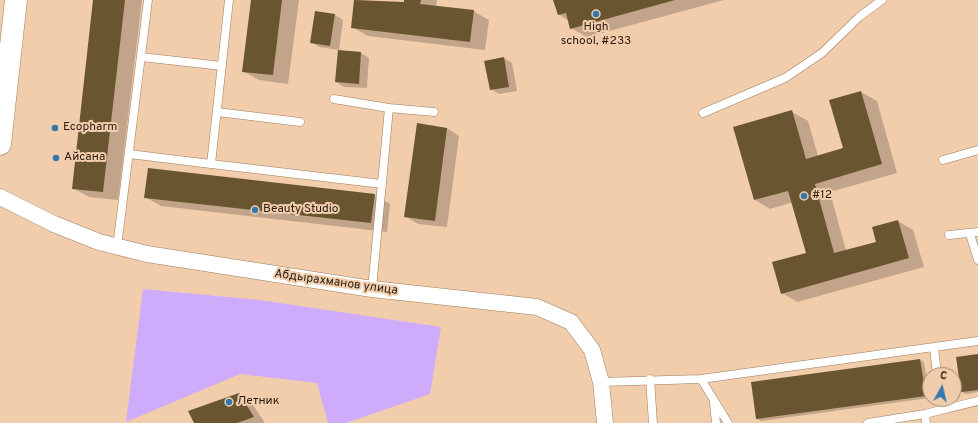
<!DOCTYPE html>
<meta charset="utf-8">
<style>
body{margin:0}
#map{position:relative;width:978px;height:423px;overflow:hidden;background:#f2cdac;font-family:Overpass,sans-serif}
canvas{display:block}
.north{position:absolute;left:922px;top:367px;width:40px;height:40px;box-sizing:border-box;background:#f2cdac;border:1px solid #a2876e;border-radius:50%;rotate:8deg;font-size:11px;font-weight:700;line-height:16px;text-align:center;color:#2a1d10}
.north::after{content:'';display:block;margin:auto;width:14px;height:18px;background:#3379ae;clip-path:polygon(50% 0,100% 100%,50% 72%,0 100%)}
</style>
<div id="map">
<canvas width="978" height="423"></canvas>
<div class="north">С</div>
</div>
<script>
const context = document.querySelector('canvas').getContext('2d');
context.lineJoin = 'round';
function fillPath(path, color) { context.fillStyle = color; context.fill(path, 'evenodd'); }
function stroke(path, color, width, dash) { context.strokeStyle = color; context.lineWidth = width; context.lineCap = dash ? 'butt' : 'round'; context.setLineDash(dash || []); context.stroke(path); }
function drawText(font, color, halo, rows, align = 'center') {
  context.font = font + ' Overpass,sans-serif'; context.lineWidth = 4; context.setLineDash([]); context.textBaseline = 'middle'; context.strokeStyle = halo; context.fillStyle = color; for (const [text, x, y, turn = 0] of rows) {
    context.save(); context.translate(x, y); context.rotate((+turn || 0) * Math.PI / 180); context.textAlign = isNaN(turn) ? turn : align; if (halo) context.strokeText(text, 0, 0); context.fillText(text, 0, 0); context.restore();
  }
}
const green = new Path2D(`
 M143,289L260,300L441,327L430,394L346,423H328L317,383L240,374L126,422Z`);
const shadow = new Path2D(`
 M94,0H142L118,200L89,197L73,188Z
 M252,0H299L288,84L259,80L243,71Z
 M355,0L405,3V0H437L436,7L473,11L489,20L485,50L368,36L352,27Z
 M554,0H724L587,37L571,28L569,21L558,14Z
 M335,15L343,20L339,50L319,47L311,42Z
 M339,51L361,53L369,58L367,88L344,87L336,82Z
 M504,58L512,63L517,91L499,94L491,89Z
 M861,92L877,101L897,173L830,192L846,251L877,242L898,221L913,230L924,267L797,302L782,293L807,253L793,202L770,209L755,200L792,112L808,121L818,156L844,149Z
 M447,128L459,136L447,227L418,224L405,216Z
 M374,195L390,204L387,232L161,206L145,197Z
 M978,355V392L966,394L962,392Z
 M920,360L924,362L929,398L761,421L757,419L752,383Z
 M239,395L251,402L265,423H195Z`);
const building = new Path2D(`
 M93,0H125L103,192L72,189Z
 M251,0H282L273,75L242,72Z
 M354,0L404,2V0H421L420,4L474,10L470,42L351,28Z
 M553,0H675L570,29L566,13L558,15Z
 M315,11L335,14L330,46L310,43Z
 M338,50L361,52L359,84L335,82Z
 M504,57L509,87L490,90L484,61Z
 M861,91L882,164L815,184L834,253L876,242L872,227L898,220L909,258L781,294L772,262L806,253L788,191L754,200L733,127L792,110L806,159L843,148L829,100Z
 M417,123L447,128L435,221L404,217Z
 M148,168L375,194L371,223L144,198Z
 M978,354V390L961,392L956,357Z
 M920,359L926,396L756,419L751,382Z
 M239,393L254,417L237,423H194L188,411Z`);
const service = new Path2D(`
 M141,57L222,66
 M334,99L389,108L372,289
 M389,108L434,112
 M217,112L300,122
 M703,113L785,78L822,53L859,17L882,0
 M129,154L211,164L229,0
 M943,160L978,150
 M211,164L382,184
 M970,234L978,260
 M949,235L978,232
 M117,247L148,0
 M934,347L937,375
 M650,379L653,423
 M701,379L978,341
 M601,382L701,379L728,423
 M940,399L941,410
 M714,403L716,423
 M925,414L926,423
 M868,423L925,414L978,401`);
const minor = new Path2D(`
 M0,197L54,224L99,242L147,254L372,289L537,307L571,322L592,350L601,382L605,423`);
const secondary = new Path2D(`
 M0,144L16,0`);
const markers = [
 [596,14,4,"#3379ae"],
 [55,128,4,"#3379ae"],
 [56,158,4,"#3379ae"],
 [804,196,4,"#3379ae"],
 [255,210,4,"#3379ae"],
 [229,402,4,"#3379ae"]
];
const poiNames = [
 ["High",596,28,"center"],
 ["school, #233",596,42,"center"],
 ["Ecopharm",63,128],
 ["Айсана",64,158],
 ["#12",812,196],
 ["Beauty Studio",263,210],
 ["Летник",237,402]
];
const streetNames = [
 ["Абдырахманов улица",336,283,8]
];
fillPath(green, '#cfabfc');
fillPath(shadow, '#0003');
fillPath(building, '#695630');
stroke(service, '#9d7b5c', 9);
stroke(minor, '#9d7b5c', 17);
stroke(secondary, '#9d7b5c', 23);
stroke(service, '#fff', 8);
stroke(minor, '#fff', 16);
stroke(secondary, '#fff', 22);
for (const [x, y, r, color] of markers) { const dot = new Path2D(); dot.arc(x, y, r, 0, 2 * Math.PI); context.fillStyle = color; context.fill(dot); stroke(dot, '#f2cdac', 1.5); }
drawText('12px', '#2a1d10', '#f2cdac', poiNames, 'left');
drawText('12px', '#2a1d10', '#f2cdac', streetNames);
</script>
